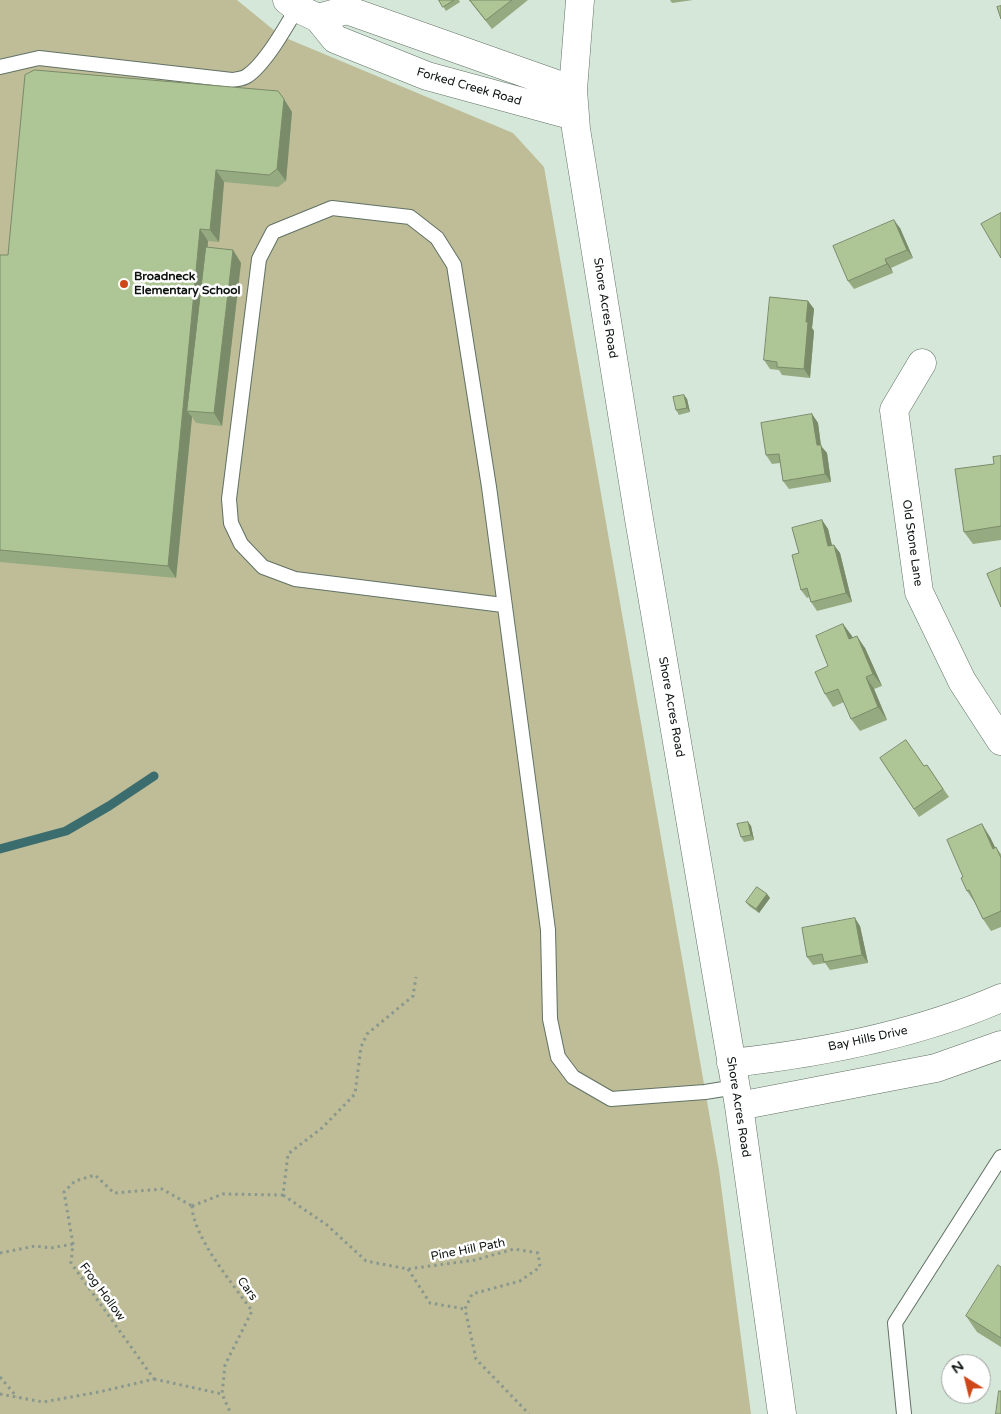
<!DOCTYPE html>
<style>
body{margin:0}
#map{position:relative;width:1001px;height:1414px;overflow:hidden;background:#d5e7d9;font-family:"Varela Round",sans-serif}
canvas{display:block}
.north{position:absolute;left:941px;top:1354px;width:50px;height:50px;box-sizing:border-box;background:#fff;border:1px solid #9ea19f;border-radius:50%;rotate:324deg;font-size:14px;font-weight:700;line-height:20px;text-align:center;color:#0d130f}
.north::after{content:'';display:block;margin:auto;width:18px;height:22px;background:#ce4719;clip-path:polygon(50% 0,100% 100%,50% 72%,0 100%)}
</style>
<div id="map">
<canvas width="1001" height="1414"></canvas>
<div class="north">N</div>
</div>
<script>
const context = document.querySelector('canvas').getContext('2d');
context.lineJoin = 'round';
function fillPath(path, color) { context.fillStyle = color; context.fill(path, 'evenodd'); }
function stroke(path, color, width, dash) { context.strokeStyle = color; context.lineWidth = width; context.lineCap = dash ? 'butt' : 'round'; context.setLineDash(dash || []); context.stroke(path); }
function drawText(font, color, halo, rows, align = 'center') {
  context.font = font + ' "Varela Round",sans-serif'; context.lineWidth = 5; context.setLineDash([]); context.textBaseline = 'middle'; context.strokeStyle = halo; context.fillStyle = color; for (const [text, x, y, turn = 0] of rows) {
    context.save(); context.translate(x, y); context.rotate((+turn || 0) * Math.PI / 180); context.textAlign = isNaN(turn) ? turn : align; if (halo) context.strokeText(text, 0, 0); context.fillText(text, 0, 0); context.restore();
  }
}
const green = new Path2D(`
 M0,0H237L281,36L513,133L544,167L719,1170L751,1414H0Z`);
const stream = new Path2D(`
 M0,849L66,831L109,806L154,776`);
const path = new Path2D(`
 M283,1195L327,1225L366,1261L408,1269L475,1260L514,1249L538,1253L540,1267L520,1281L472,1294L465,1309L476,1359L529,1414
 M192,1206L223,1194L283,1195L288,1154L322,1128L355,1094L361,1047L367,1034L413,996L416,977
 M192,1206C193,1237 233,1284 252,1311L225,1365L222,1394L231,1414
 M0,1253L35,1246L51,1248L73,1244
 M408,1269L430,1303L465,1309
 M0,1377L17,1397
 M154,1379L222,1394
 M0,1394L43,1402L99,1392L154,1379L71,1263L73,1244L64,1192L75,1181L95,1175L114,1193L162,1189L192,1206`);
const lane = new Path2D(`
 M0,67L39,58L232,80C237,79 243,79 247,76C265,64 286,27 297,8
 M503,605L295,579L263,567L241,544L231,523L229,499L259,259L273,232L332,208L410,217L437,238L454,265L489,487L539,861L548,930L550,1019L558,1057L573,1077L611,1099L705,1092L736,1087
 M904,1414L895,1323L1001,1157`);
const street = new Path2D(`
 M287,0L297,8L318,18L335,39L427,76L574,116
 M580,0L573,90L576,129L639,519L739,1106L782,1414
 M318,18L347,10L573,90
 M922,363L894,410L919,592L962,681L1001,741
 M731,1063C823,1053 916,1035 1001,998
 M739,1106L936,1068L1001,1045`);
const wall = new Path2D(`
 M439,0H459L460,2L446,11Z
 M469,0H528L492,29Z
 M670,0H693L672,3Z
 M292,112L286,181L278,187L224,182L219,242L208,241V247L233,250L241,263L222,426L196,423L192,417L176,578L0,562V255H8Z
 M900,228L913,258L891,268L893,273L854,289L848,281Z
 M808,301L814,309L812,328L814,331L810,378L782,375L779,370L770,369L764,360Z
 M684,395L687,399L690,412L679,415L676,410Z
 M812,414L818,423L821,446L827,453L831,482L789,489L783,481L780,463L772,464L766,455Z
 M1001,456V540L973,544L964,532L994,464Z
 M822,520L828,529L832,545L840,553L852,602L817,611L811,602L809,597L807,598L801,590L799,553Z
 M843,624L853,638L865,648L882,686L874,689L887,720L860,731L851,719L844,702L833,707L825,694L828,666Z
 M880,758L924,766L927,765L949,797L919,817Z
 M748,822L751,826L754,840L744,842L741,837Z
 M990,837L995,847L1001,854V927L991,931L983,919L975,903L967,891L963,877Z
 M767,894L770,898L759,913L749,906L746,902Z
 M860,926L868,963L830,970L825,963L813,965L807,957Z
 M1001,1267V1347L977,1332L966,1316Z`);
const shadedWall = new Path2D(`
 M284,99L292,112L286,181L277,169Z
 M216,170L224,182L219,242L210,230Z
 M894,220L900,228L913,258L907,250Z
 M200,229L208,241L192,411H187L192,417L176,578L168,566Z
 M233,250L241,263L222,426L214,413Z
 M885,259L891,268L893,273L887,264Z
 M808,301L814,309L812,328L814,331L810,378L804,369L806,322Z
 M684,395L687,399L690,412L687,408Z
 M812,414L818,423L821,446L827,453L831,482L825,474L817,445Z
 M822,520L828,529L834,554L828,546Z
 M834,545L840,553L852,602L846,593Z
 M843,624L852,636L858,652L849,639Z
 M857,636L865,648L882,686L873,674Z
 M866,677L874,689L887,720L878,707Z
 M748,822L751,826L754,840L751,835Z
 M982,824L990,837L1001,860L993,849Z
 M767,894L770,898L759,913L756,909Z
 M855,918L860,926L868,963L862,955Z`);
const building = new Path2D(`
 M439,0H454L443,7Z
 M470,0H512L486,20Z
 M1001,6V19L997,7Z
 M35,70L278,91L284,99L277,169L269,175L216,170L210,230L200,229L168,566L0,550V255H8L25,75Z
 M1001,213V258L981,224Z
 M894,220L907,250L885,259L887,264L848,281L833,246Z
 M206,247L233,250L214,413L187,411Z
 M770,297L808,301L806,322H808L804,369L777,367V362L764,360Z
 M684,395L687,408L676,410L673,397Z
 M812,414L817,445H821L825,474L783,481L779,454L766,455L761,423Z
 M1001,456V526L964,532L955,469L994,464L993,457Z
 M822,520L828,546L834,545L846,593L811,602L807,588L801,590L792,555L799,553L792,528Z
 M1001,568V607L987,574Z
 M843,624L849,639L857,636L873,674L866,677L878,707L851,719L838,689L825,694L815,672L828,666L816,636Z
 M906,740L924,766L927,765L943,789L914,809L880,758Z
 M748,822L751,835L741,837L737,824Z
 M982,824L993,849L996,847L1001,858V911L983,919L969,890L967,891L961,878L963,877L947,840Z
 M757,887L767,894L756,909L746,902Z
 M855,918L862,955L824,962L822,954L807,957L802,928Z
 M998,1265L1001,1267V1338L966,1316Z
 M999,1391H1001V1414H996Z`);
const markers = [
 [124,284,5,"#ce4719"]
];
const streetNames = [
 ["Forked Creek Road",469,87,16],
 ["Shore Acres Road",605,308,81],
 ["Old Stone Lane",912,543,82],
 ["Shore Acres Road",671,707,80],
 ["Bay Hills Drive",868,1039,-12],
 ["Shore Acres Road",738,1107,81],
 ["Pine Hill Path",468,1250,-11],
 ["Cars",247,1289,55],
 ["Frog Hollow",102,1292,54]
];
const poiNames = [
 ["Broadneck",134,277],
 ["Elementary School",134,291]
];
fillPath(green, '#bebd98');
stroke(stream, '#3b6d6e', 9);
stroke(lane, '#617164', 16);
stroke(street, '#617164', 29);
stroke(path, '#89978d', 3, [2.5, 4]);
stroke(lane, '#fff', 14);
stroke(street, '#fff', 28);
fillPath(wall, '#96aa81');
fillPath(shadedWall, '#7a8b69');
fillPath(building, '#aec696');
stroke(building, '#7a8b69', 1);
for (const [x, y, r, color] of markers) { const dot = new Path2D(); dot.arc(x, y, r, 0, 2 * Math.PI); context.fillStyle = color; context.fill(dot); stroke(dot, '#fff', 2); }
drawText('12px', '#0d130f', '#fff', streetNames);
drawText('bold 12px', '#0d130f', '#fff', poiNames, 'left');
</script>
